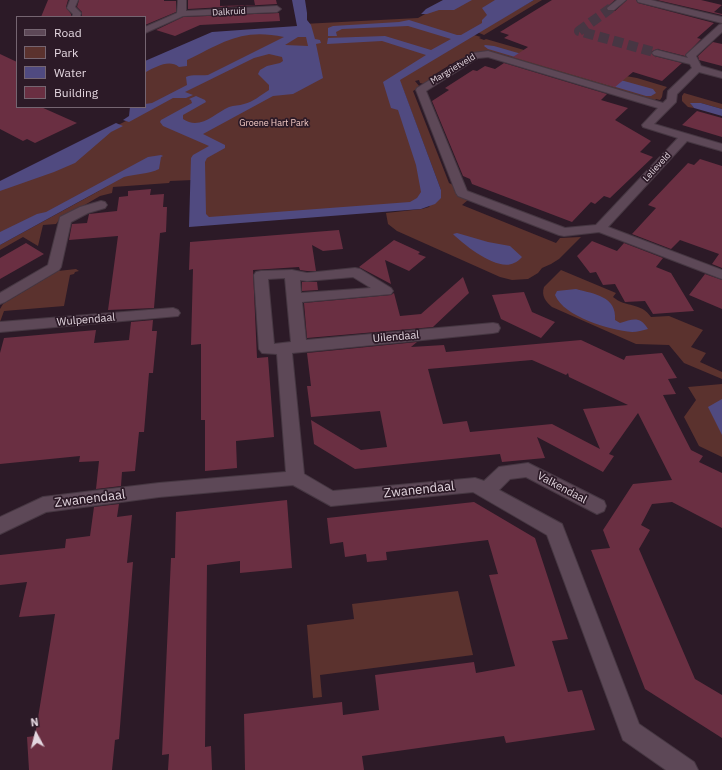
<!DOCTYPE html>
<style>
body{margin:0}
#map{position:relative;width:722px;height:770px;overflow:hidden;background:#2c1a27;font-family:"IBM Plex Sans",sans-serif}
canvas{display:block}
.legend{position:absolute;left:16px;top:16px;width:130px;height:92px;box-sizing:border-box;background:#2c1a27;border:1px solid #756571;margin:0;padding:5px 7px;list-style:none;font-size:12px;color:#e3d6df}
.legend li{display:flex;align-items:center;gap:8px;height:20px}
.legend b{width:20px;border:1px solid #756571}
.north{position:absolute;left:16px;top:714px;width:40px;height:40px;-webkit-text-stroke:3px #2c1a27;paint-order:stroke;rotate:353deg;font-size:11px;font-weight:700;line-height:16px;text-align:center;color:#e3d6df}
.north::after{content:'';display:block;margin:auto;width:14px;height:18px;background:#e3d6df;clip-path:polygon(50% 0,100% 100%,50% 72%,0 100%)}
</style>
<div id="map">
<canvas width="722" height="770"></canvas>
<ul class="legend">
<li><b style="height:5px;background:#5d4857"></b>Road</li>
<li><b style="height:11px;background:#5b322e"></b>Park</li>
<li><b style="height:11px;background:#504a80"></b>Water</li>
<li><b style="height:11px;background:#6a2f42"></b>Building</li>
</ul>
<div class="north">N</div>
</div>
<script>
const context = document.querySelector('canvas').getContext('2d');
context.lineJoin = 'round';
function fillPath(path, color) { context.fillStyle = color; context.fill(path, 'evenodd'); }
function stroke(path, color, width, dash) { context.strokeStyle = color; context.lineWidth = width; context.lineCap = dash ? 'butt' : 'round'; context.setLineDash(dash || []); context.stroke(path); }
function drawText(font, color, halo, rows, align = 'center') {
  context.font = font + ' "IBM Plex Sans",sans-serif'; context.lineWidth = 3.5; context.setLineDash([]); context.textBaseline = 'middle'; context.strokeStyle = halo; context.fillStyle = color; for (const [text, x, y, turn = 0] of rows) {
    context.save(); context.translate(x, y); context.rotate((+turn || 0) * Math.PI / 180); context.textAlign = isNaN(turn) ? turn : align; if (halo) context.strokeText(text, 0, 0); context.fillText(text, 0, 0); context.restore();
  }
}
const green = new Path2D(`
 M450,0H527L471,36L474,35L481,37L479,38L484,40L486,39L593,70L637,78L667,87L663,91L662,97L660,100L656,99L653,102L489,53C466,51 448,67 429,78L430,80L424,84L420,83L419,80L415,81L420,87L413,91L449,183L455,186L468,200L462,205L556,243L560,238L581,237L559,259L551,264L542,268L538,273L528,279L512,280L500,277L397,231L388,224L386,213L422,209L429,207L441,190L400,81L433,193L419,205L194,222L193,180L170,181L169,183L113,187L112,193L100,196L59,220L56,224L43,225L38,246L23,237L0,250V245L110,185L0,243V184L132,118L145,107V67L216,34L302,29L303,24L418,18Z
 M534,0H542L484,35L477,32Z
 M684,93L722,104V109L701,103L691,104L694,108L688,107L682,101V96Z
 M76,269L79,271L75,272L74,274L70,275L64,306L4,311L0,322V309L3,304L58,271Z
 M561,270L616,293L613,297C626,308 641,302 651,317L669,316L703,330L691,347L706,353L700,362L722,372V379L684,363L669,345L636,344L552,307C546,302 541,296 544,287Z
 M722,384V457L699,446L684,417L696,400L688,387Z
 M458,591L473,655L320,675L322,697L313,698L307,625L354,619L352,604Z`);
const water = new Path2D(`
 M292,0H305L307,13V20L311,25L315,39L320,40L321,43L316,44L323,78L293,94L273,96L203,134L225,145V148L207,158L205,162L206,214L209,217L410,202L417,198L421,192L416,165L398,110L391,108L383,82L426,55L382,41L327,44L328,38L385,36L431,50L451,39L408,26L342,29L336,32L337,36H328V28L333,26L399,22L409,20L457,35H461L482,23V20L487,15L482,8L495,0H534L400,80L441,190V198L435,204L421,209L189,227L191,158L193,155L209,146L163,126L160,122L161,120L192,103L191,100L189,99L196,96L205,100L206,102L183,115V119C200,131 215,113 229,107C234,105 239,106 244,104C253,102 261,95 269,90V85L258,74L260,70L267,66L280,63L283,61L282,57L269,54L254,58L185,92L193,95L186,98H173L129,122L123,120L129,116L130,107H145V104L152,103L187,85L186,77C193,74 200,76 208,75L284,37C242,28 224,42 187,60V66L179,67C169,59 156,67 146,72L145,79V61L212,32L297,26ZM298,37H306L308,46L285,45Z
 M443,0H472L454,10H439L427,14H421L426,9Z
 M485,45L494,46L594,75L606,76L653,89L656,93L651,96H646L488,49L484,46Z
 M690,103H701L722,109V116L694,108Z
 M116,123L123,126L111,132L75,163L54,172L0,191V181Z
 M161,155L163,156L161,157L159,169C149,174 135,174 124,177L0,245V232L37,214L46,212L148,157Z
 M457,233L488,242L510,246L522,257C520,259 517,262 514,263C498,272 464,245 453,234Z
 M576,289C594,294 617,296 615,320L620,323C633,319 640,316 648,329C643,330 637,332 632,332C610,330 564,317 555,295L557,291Z
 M722,399V435L708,407Z`);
const building = new Path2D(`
 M48,0H68L66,7L71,14V17H41Z
 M79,0H164V1H176V12L145,25V17H82V12L77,7Z
 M188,0H220V6L255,5L254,0H276L277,4L188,9Z
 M552,0H615L606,8L608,12L615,11L627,0H636L638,3L714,23L697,38L701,39L685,56L657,49L651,52L654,56L682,63L662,81L633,72L615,87L513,57L528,47L504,38L509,35L500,32Z
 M657,0H701L722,5L714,12L722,14V15Z
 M279,13L280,21L200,25L175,36L156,30L183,17Z
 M713,42L722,44V66L699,60L698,56Z
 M0,54L17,62V107H41L77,123L35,143L27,139L23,141L0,129Z
 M504,63L607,94L601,100L628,108L615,120L651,141L640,152L653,157L610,198L604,196L595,204L591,202L572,222L472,184L470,179L463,176L432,101L449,90L445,88L473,70L477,71L485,66L495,69Z
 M697,111L722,118V137L682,125Z
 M700,159L722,166V268L712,264L719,254L680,240L671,249L632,234L656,208L648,205L688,163L694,165Z
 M151,189L150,195L164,194L163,207H167L166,232L160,233L154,308L108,310L118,236L69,240L72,224L87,223L89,214L117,211L119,197L128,196V191Z
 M339,230L343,249L323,251L312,245L316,271H307L300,270L299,267L253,270L257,358L268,357L274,437L236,441L237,468L205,471V420H201V344L191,345L193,269L189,270L190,242Z
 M394,240L420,252L418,254L426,257L409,271L385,260L391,284L359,267Z
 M592,241L617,251L624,243L663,258L656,267L671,273L694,311L653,314L645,301L625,302L615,284L603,285L596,272L590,273L577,256Z
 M26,243L44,254L0,279V258Z
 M705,274L722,280V309L689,295Z
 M463,277L469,293L433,327L307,338L304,303L391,295L394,293L400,316L421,314Z
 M302,282H317L318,290L302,291Z
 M524,292L532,312L555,322L541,338L501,319L492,295Z
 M153,320L152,331H157L153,373H149L144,432H139L135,471L122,472L121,486L96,489L99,461L79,462L80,456L0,464V353L4,338L96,330L94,343L129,340L131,322Z
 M581,340L624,360L626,356L662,353L677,378L668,379L676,394L663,395L670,409L691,450L703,456L699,462L722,473V528L672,502L652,504L641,525L650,530L639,549L695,679L722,695V738L645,689L591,550L610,548L603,530L633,484L672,480L638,413L609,454L614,456L603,472L537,437L545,458L502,462L500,454L355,469L314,444L311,420L361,450L387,447L380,411L311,417L307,386H311L307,353L417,342L411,347L444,345L446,352ZM532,360L566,375L568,373L569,377L628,405L583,409L600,449L552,424L470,432L467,421L443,424L428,369Z
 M287,500L292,568L240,573V561L207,565L205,747L211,746L212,770H168L169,754L162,755L171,558H175L176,512Z
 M474,502L535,538L568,639L552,641L568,692L582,690L595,730L506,743L504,736L362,756L364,770H245L244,714L342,702L343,715L379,710L375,675L474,662L476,673L515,666L489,575L498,574L488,540L386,552L387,560L367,562L366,554L345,557L343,542L330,544L327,518Z
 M119,504L117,517L132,515L127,563L133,562L119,739L115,740L112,770H29L27,737L35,736L55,614L19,617L27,582L0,585V555L65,548L66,539L90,536L94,507Z`);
const streetTunnel = new Path2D(`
 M611,8L579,31L657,53`);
const street = new Path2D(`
 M70,0H78L75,7L81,13L80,17H72L73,14L67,8Z
 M178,0H186V11L277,6L281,9L277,12L183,16L145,33V27L177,13Z
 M617,0H626L614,10H608L607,8Z
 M637,0H651L722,17V23L638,2Z
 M722,24V32L696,56L701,66L722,72V78L699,72L677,94L676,102L654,124L722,144V151L687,141L608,227L722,270V279L599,232L564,236L559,235L458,196L456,193L416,90L417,88L473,53L488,51L663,103L667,99L668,91L692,68L690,64L654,55L652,53L654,51L657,50L688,58L686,55L688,53L719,25ZM488,57L658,108L642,125L643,127L678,138L596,225L565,228L467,191L426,91L478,58Z
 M101,201L105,202L107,205L105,208L88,213L71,222L61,267L59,270L5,302L0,304V293L48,265L60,217L80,207Z
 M355,268L360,269L391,288L393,291L391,294L302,302L306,340L493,323L498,324L500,328L498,332L493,333L292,353L304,474L333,491L475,478L484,481L499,467L528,463L604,501L606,506L604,511L597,514L526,477L510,479L499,490L562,524L639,724L694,762L698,770H666L623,740L547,535L473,492L331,506L293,485L159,497L46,512L0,534V517L43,497L159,483L286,472L277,354L262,353L259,349L254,275L256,272L261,271L292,270L307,273ZM353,277L371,288L301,293L300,280L307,281ZM285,278L291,342L274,344L268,279Z
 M173,308L178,310L180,313L178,316L0,332V322Z`);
const farStreetnames = [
 ["Dalkruid",229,12,-3],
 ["Margrietveld",453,69,-31],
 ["Lelieveld",657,167,-47]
];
const farParknames = [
 ["Groene Hart Park",274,123]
];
const streetNames = [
 ["Wulpendaal",86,320,-5],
 ["Uilendaal",396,337,-5],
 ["Valkendaal",562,488,28]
];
const nearStreetnames = [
 ["Zwanendaal",419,490,-6],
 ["Zwanendaal",90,499,-7]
];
fillPath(green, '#5b322e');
fillPath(water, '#504a80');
fillPath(building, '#6a2f42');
stroke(streetTunnel, '#473643', 10, [10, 5]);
stroke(street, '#463742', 2);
fillPath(street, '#5d4857');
drawText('9px', '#e3d6df', '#2c1a27', farStreetnames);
drawText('9px', '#f2c9c4', '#2c1a27', farParknames);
drawText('11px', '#e3d6df', '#2c1a27', streetNames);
drawText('13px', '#e3d6df', '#2c1a27', nearStreetnames);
</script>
